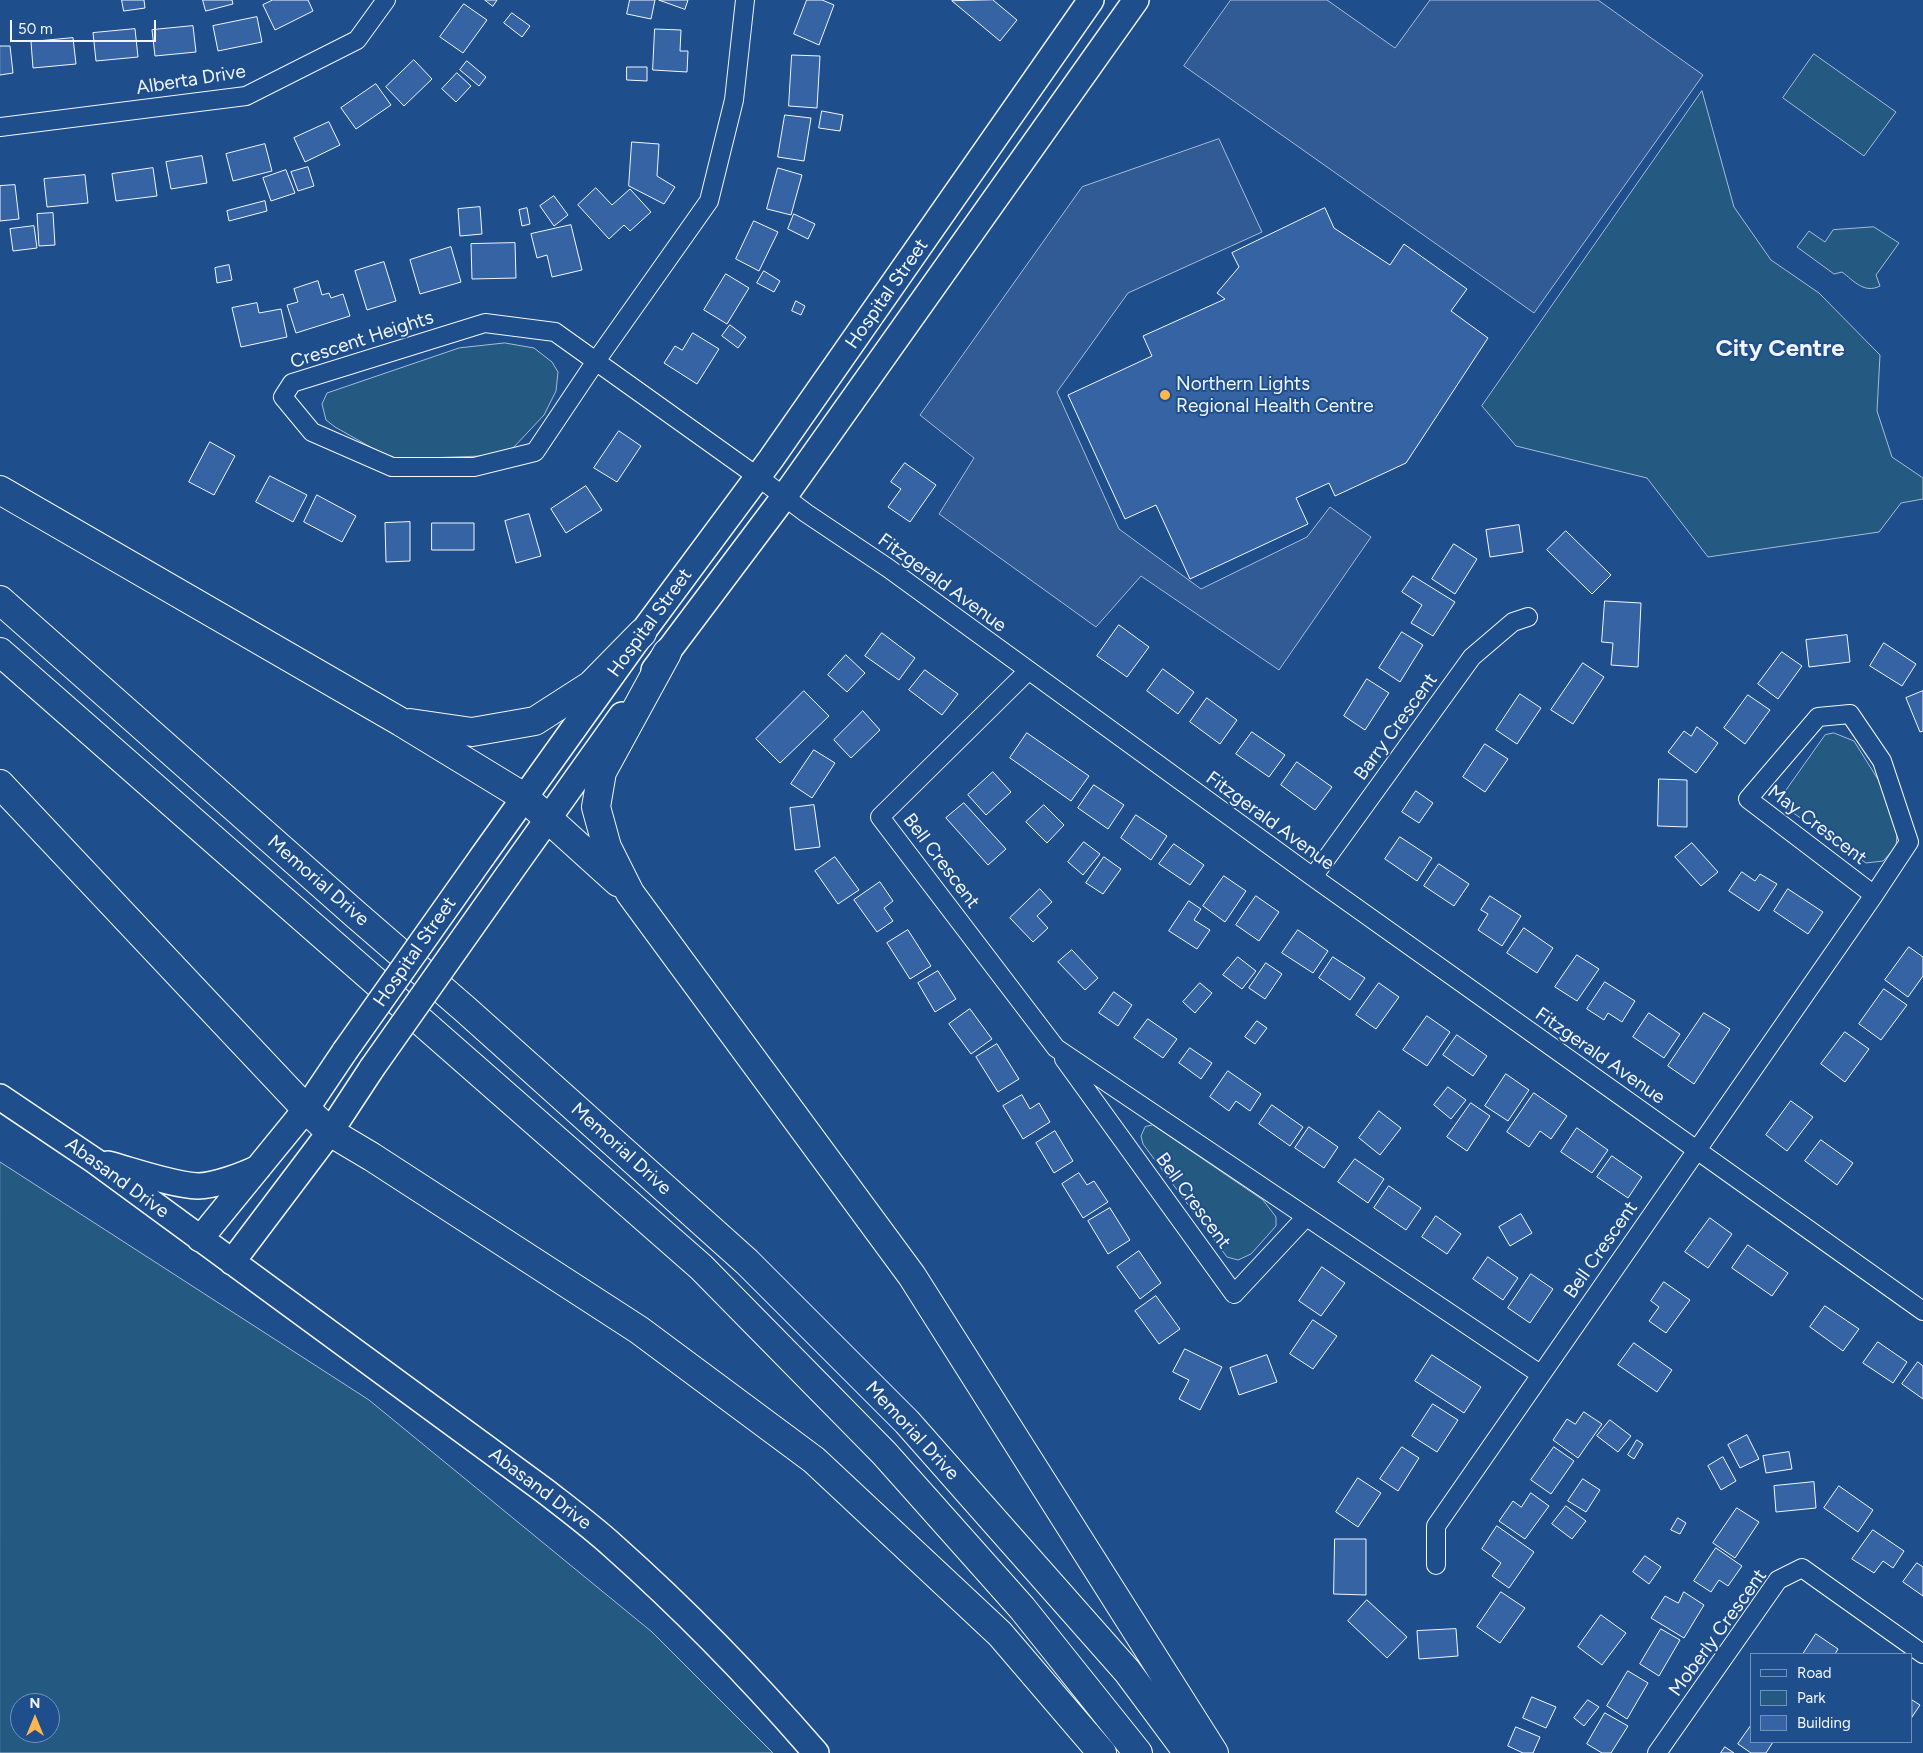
<!DOCTYPE html>
<style>
body{margin:0}
#map{position:relative;width:1923px;height:1753px;overflow:hidden;background:#1f4e8c;font-family:Figtree,sans-serif}
canvas{display:block}
.legend{position:absolute;left:1750px;top:1653px;width:162px;height:90px;box-sizing:border-box;background:#1f4e8c;border:1px solid #7391ba;margin:0;padding:6px 9px;list-style:none;font-size:15px;color:#f2f6ff}
.legend li{display:flex;align-items:center;gap:10px;height:25px}
.legend b{width:25px;border:1px solid #7391ba}
.north{position:absolute;left:10px;top:1693px;width:50px;height:50px;box-sizing:border-box;background:#1f4e8c;border:1px solid #7391ba;border-radius:50%;rotate:0deg;font-size:14px;font-weight:700;line-height:20px;text-align:center;color:#f2f6ff}
.north::after{content:'';display:block;margin:auto;width:18px;height:22px;background:#ffb74d;clip-path:polygon(50% 0,100% 100%,50% 72%,0 100%)}
.scale{position:absolute;left:10px;top:20px;width:146px;height:22px;box-sizing:border-box;border:2px solid #f2f6ff;border-top:0;padding-left:6px;font-size:15px;line-height:18px;white-space:nowrap;color:#f2f6ff;-webkit-text-stroke:4px #1f4e8c;paint-order:stroke}
</style>
<div id="map">
<canvas width="1923" height="1753"></canvas>
<ul class="legend">
<li><b style="height:6px;background:#1f4e8c"></b>Road</li>
<li><b style="height:14px;background:#245a82"></b>Park</li>
<li><b style="height:14px;background:#3563a3"></b>Building</li>
</ul>
<div class="north">N</div>
<div class="scale">50 m</div>
</div>
<script>
const context = document.querySelector('canvas').getContext('2d');
context.lineJoin = 'round';
function fillPath(path, color) { context.fillStyle = color; context.fill(path, 'evenodd'); }
function stroke(path, color, width, dash) { context.strokeStyle = color; context.lineWidth = width; context.lineCap = dash ? 'butt' : 'round'; context.setLineDash(dash || []); context.stroke(path); }
function drawText(font, color, halo, rows, align = 'center') {
  context.font = font + ' Figtree,sans-serif'; context.lineWidth = 4; context.setLineDash([]); context.textBaseline = 'middle'; context.strokeStyle = halo; context.fillStyle = color; for (const [text, x, y, turn = 0] of rows) {
    context.save(); context.translate(x, y); context.rotate((+turn || 0) * Math.PI / 180); context.textAlign = isNaN(turn) ? turn : align; if (halo) context.strokeText(text, 0, 0); context.fillText(text, 0, 0); context.restore();
  }
}
const green = new Path2D(`
 M1814,54L1896,112L1864,156L1783,98Z
 M1702,91L1734,207L1771,260L1819,293L1880,355L1877,411L1892,457L1923,478V499L1901,503L1879,532L1708,557L1647,478L1516,446L1482,406Z
 M1874,227L1899,243L1876,275L1880,286C1864,294 1854,281 1842,272L1834,274L1797,247L1809,231L1825,242L1833,230Z
 M505,343L534,348L552,362L558,372L556,391L544,415L513,448L482,456L398,459L374,449L335,427L326,420L322,404L327,393L459,348Z
 M1834,733L1854,741L1884,789L1897,834L1896,847L1883,861L1866,863L1789,810L1785,801L1786,790L1825,735Z
 M1153,1125L1263,1200L1276,1217V1226L1251,1254L1238,1260L1227,1257L1143,1144L1141,1136L1145,1127Z
 M0,1162L369,1400L652,1632L773,1753H0ZM20,1703H50V1733H20Z`);
const parking = new Path2D(`
 M1231,0H1327L1395,48L1430,0H1598L1703,75L1534,313L1184,66Z
 M1219,139L1262,232L1128,293L1057,392L1119,529L1201,589L1307,537L1330,507L1371,537L1279,670L1141,576L1096,627L939,514L974,458L920,415L1082,187Z`);
const building = new Path2D(`
 M122,0H144L145,8L124,11Z
 M203,0H232L233,4L206,11Z
 M273,0H308L313,11L275,30L263,5Z
 M485,0H497L493,6Z
 M630,0H655L651,19L627,14Z
 M659,0H688L685,9Z
 M807,0H822L834,5L819,45L794,34Z
 M993,0L1017,20L1000,41L952,1Z
 M464,4L487,20L463,53L440,37Z
 M512,13L530,26L522,37L504,23Z
 M257,17L262,42L218,51L213,26Z
 M193,26L196,52L155,56L152,30Z
 M135,29L138,57L96,61L93,33Z
 M655,29L681,30L680,51H688L687,72L653,70Z
 M73,38L76,64L33,68L31,42Z
 M0,46H10L13,73L0,75Z
 M792,55L820,56L817,108L789,106Z
 M414,60L432,79L404,106L386,87Z
 M467,61L486,77L479,86L460,70Z
 M627,67H647V81L627,80Z
 M457,73L471,86L456,102L442,89Z
 M376,84L391,105L356,129L341,108Z
 M822,111L843,115L840,131L819,128Z
 M785,115L811,118L804,161L778,157Z
 M329,122L340,145L305,162L294,138Z
 M632,142L659,144L657,176L675,187L664,204L629,186Z
 M265,144L272,171L233,181L226,154Z
 M202,156L207,183L171,189L166,162Z
 M308,167L314,186L298,191L291,172Z
 M153,168L157,196L116,201L112,174Z
 M778,168L802,175L791,215L767,209Z
 M286,170L295,193L271,201L263,178Z
 M85,175L88,203L47,207L44,179Z
 M15,185L19,219L0,221V186Z
 M596,188L612,205L630,189L651,212L630,231L624,225L609,239L578,205Z
 M554,196L568,215L554,226L540,206Z
 M265,201L267,211L229,221L227,211Z
 M480,207L482,234L460,236L458,209Z
 M527,208L530,224L522,226L519,210Z
 M1325,208L1334,228L1390,265L1404,244L1467,289L1451,311L1488,338L1406,463L1335,496L1329,483L1296,498L1308,524L1190,579L1156,505L1125,519L1068,395L1152,356L1143,336L1225,299L1217,293L1239,267L1232,253Z
 M53,213L55,245L39,246L37,214Z
 M794,214L815,224L808,239L788,229Z
 M754,221L778,232L759,271L736,259Z
 M571,225L582,270L552,277L547,255L537,258L531,234Z
 M34,226L37,248L13,251L10,229Z
 M515,243L516,278L472,279L471,244Z
 M451,247L461,282L420,294L410,260Z
 M384,262L396,301L367,310L355,271Z
 M229,265L232,280L217,283L215,268Z
 M764,271L780,281L774,292L757,283Z
 M726,274L749,288L727,324L704,310Z
 M318,281L322,295L329,293L331,298L343,294L350,316L296,333L287,305L298,302L294,289Z
 M796,301L805,306L801,315L792,311Z
 M257,303L259,313L281,309L287,337L241,347L232,308Z
 M730,325L746,337L738,348L722,336Z
 M693,333L719,349L697,384L664,363L675,346L682,350Z
 M619,431L641,446L617,482L594,468Z
 M210,442L235,456L214,495L189,482Z
 M905,463L936,485L910,522L888,507L901,489L891,482Z
 M270,476L307,495L293,522L256,502Z
 M586,486L602,510L566,533L551,509Z
 M317,495L356,516L342,542L304,522Z
 M529,514L541,556L516,563L505,521Z
 M410,522V561L386,562L385,523Z
 M432,523H474V550H432Z
 M1519,525L1523,552L1490,557L1486,530Z
 M1566,531L1611,575L1592,594L1547,550Z
 M1454,544L1477,559L1455,594L1432,579Z
 M1413,576L1455,602L1433,636L1411,623L1422,605L1402,592Z
 M1605,601L1641,603L1638,667L1611,665L1613,643L1602,642Z
 M1119,625L1149,647L1127,677L1097,656Z
 M1402,632L1423,645L1400,682L1379,668Z
 M882,633L915,658L899,680L865,656Z
 M1847,635L1850,662L1809,667L1806,640Z
 M1884,643L1916,664L1902,686L1870,666Z
 M1782,652L1802,666L1778,699L1758,684Z
 M846,655L865,673L847,692L828,675Z
 M1583,663L1604,677L1573,724L1551,710Z
 M1163,669L1194,692L1178,714L1147,691Z
 M925,670L958,694L942,715L909,690Z
 M1367,679L1389,693L1365,730L1344,716Z
 M804,691L829,716L780,763L756,739Z
 M1923,691V731L1920,732L1906,698Z
 M1520,694L1541,708L1517,744L1496,730Z
 M1748,695L1770,710L1745,744L1724,728Z
 M1207,698L1237,720L1220,744L1190,722Z
 M863,711L880,730L851,758L834,740Z
 M1697,727L1718,743L1696,773L1668,752L1684,731L1691,736Z
 M1252,732L1285,755L1269,777L1236,754Z
 M1027,733L1089,776L1071,801L1010,758Z
 M1485,744L1508,759L1485,792L1463,777Z
 M814,750L835,763L812,798L791,784Z
 M1297,762L1332,787L1315,810L1281,785Z
 M993,772L1011,792L986,815L968,795Z
 M1659,779L1687,780V827L1658,826Z
 M1094,785L1124,805L1108,829L1078,808Z
 M1416,791L1433,803L1419,823L1402,812Z
 M964,803L1006,849L988,865L946,818Z
 M814,805L820,847L795,850L790,808Z
 M1044,805L1064,825L1047,843L1026,822Z
 M1136,815L1167,836L1151,860L1121,838Z
 M1400,837L1432,858L1417,881L1385,859Z
 M1084,842L1100,854L1083,875L1068,862Z
 M1692,843L1718,872L1701,886L1675,857Z
 M1174,844L1204,865L1190,885L1159,864Z
 M835,857L859,890L838,904L815,871Z
 M1104,857L1121,869L1103,894L1086,883Z
 M1439,864L1469,884L1454,906L1424,886Z
 M1742,872L1755,881L1760,874L1777,884L1759,911L1729,891Z
 M1224,876L1246,891L1225,922L1203,906Z
 M880,882L893,901L884,908L893,921L877,932L854,900Z
 M1040,889L1052,902L1037,916L1048,928L1033,942L1010,918Z
 M1788,889L1823,912L1808,934L1774,911Z
 M1256,896L1279,912L1259,941L1236,925Z
 M1490,896L1521,916L1502,946L1478,930L1488,914L1481,910Z
 M1189,901L1201,909L1194,920L1210,930L1197,949L1169,931Z
 M1524,928L1553,948L1537,973L1507,953Z
 M908,930L931,966L910,979L887,943Z
 M1298,930L1328,951L1313,973L1282,953Z
 M1909,947L1923,957V976L1908,997L1885,980Z
 M1072,950L1098,978L1085,990L1058,962Z
 M1577,955L1599,969L1577,1001L1555,987Z
 M1238,957L1256,971L1242,989L1223,975Z
 M1333,957L1365,978L1350,1000L1319,978Z
 M1266,963L1282,974L1265,999L1249,988Z
 M938,971L956,999L935,1012L918,983Z
 M1605,982L1635,1001L1622,1022L1608,1013L1604,1020L1587,1009Z
 M1200,983L1212,993L1195,1013L1183,1002Z
 M1379,983L1399,997L1376,1029L1356,1015Z
 M1884,989L1907,1005L1881,1040L1859,1024Z
 M1114,992L1132,1005L1118,1026L1099,1013Z
 M970,1009L992,1039L971,1054L949,1024Z
 M1649,1013L1680,1034L1664,1058L1633,1037Z
 M1704,1013L1730,1029L1694,1084L1668,1066Z
 M1427,1016L1450,1032L1427,1066L1403,1050Z
 M1148,1019L1177,1039L1163,1058L1134,1038Z
 M1257,1021L1267,1028L1255,1044L1245,1037Z
 M1845,1032L1869,1049L1845,1082L1821,1064Z
 M1457,1035L1487,1056L1473,1076L1443,1055Z
 M997,1044L1019,1079L998,1092L976,1057Z
 M1190,1048L1212,1063L1201,1079L1179,1063Z
 M1228,1071L1261,1094L1250,1111L1236,1101L1229,1111L1210,1097Z
 M1506,1074L1529,1090L1508,1121L1485,1106Z
 M1448,1087L1466,1100L1451,1119L1434,1105Z
 M1534,1093L1567,1116L1551,1139L1540,1131L1529,1147L1507,1132Z
 M1022,1095L1030,1109L1039,1103L1050,1122L1023,1139L1003,1106Z
 M1791,1101L1813,1117L1787,1151L1766,1135Z
 M1471,1103L1490,1116L1467,1151L1447,1137Z
 M1272,1105L1303,1127L1290,1146L1259,1124Z
 M1379,1111L1401,1128L1380,1155L1359,1138Z
 M1309,1127L1338,1147L1324,1168L1295,1148Z
 M1577,1128L1608,1150L1592,1173L1561,1152Z
 M1055,1131L1073,1161L1054,1173L1036,1143Z
 M1821,1140L1853,1163L1837,1185L1805,1161Z
 M1612,1156L1642,1177L1628,1198L1597,1177Z
 M1355,1159L1384,1179L1368,1203L1338,1182Z
 M1079,1173L1087,1185L1094,1181L1108,1202L1083,1218L1062,1184Z
 M1389,1186L1421,1208L1406,1230L1374,1208Z
 M1110,1208L1130,1240L1108,1254L1088,1221Z
 M1521,1214L1532,1233L1510,1246L1499,1227Z
 M1436,1216L1461,1234L1447,1254L1422,1237Z
 M1710,1218L1732,1234L1708,1268L1685,1252Z
 M1748,1245L1788,1273L1772,1296L1732,1268Z
 M1139,1251L1161,1283L1140,1299L1117,1267Z
 M1488,1257L1518,1278L1503,1300L1473,1279Z
 M1322,1267L1345,1283L1321,1316L1299,1301Z
 M1531,1274L1553,1289L1530,1323L1508,1308Z
 M1664,1282L1690,1300L1666,1333L1649,1321L1659,1307L1651,1301Z
 M1156,1296L1180,1329L1159,1344L1135,1311Z
 M1825,1306L1859,1329L1843,1351L1810,1327Z
 M1313,1320L1337,1336L1313,1369L1290,1354Z
 M1878,1342L1907,1362L1893,1383L1863,1363Z
 M1634,1343L1672,1370L1657,1392L1618,1365Z
 M1185,1349L1222,1367L1200,1410L1179,1399L1189,1380L1173,1372Z
 M1267,1355L1277,1382L1239,1395L1230,1368Z
 M1432,1355L1481,1387L1464,1413L1415,1381Z
 M1918,1362L1923,1366V1399L1902,1384Z
 M1433,1404L1458,1420L1437,1452L1412,1436Z
 M1584,1412L1602,1424L1578,1458L1553,1440L1567,1419L1575,1424Z
 M1610,1420L1631,1436L1618,1452L1597,1436Z
 M1747,1435L1759,1459L1740,1468L1728,1445Z
 M1637,1440L1643,1444L1634,1459L1628,1455Z
 M1402,1447L1419,1458L1398,1491L1380,1479Z
 M1554,1447L1574,1461L1551,1494L1531,1480Z
 M1789,1452L1792,1469L1766,1473L1763,1456Z
 M1723,1457L1736,1481L1721,1490L1708,1466Z
 M1358,1478L1381,1493L1358,1527L1336,1512Z
 M1583,1479L1600,1490L1586,1512L1568,1501Z
 M1814,1482L1816,1508L1776,1512L1774,1486Z
 M1839,1486L1873,1510L1858,1532L1824,1508Z
 M1531,1493L1549,1506L1525,1539L1499,1521L1513,1501L1521,1507Z
 M1566,1506L1586,1521L1572,1539L1552,1524Z
 M1737,1508L1759,1522L1735,1558L1713,1543Z
 M1678,1518L1686,1523L1680,1534L1671,1530Z
 M1497,1526L1534,1552L1509,1588L1492,1576L1501,1563L1482,1549Z
 M1873,1530L1904,1551L1893,1568L1883,1561L1874,1573L1852,1559Z
 M1335,1539H1366V1595L1334,1594Z
 M1716,1548L1742,1566L1728,1586L1719,1580L1711,1592L1694,1581Z
 M1645,1556L1661,1567L1649,1584L1633,1572Z
 M1917,1563L1923,1567V1596L1903,1582Z
 M1501,1592L1525,1608L1500,1643L1477,1627Z
 M1684,1592L1704,1605L1684,1638L1651,1618L1665,1596L1678,1603Z
 M1367,1600L1407,1637L1387,1658L1348,1621Z
 M1601,1615L1626,1633L1602,1665L1578,1647Z
 M1456,1629L1458,1656L1419,1659L1417,1631Z
 M1661,1629L1680,1640L1659,1676L1640,1664Z
 M1816,1634L1838,1649L1835,1654H1803Z
 M1628,1671L1648,1683L1627,1719L1607,1706Z
 M1532,1697L1556,1707L1546,1728L1523,1718Z
 M1588,1700L1599,1707L1584,1726L1574,1718Z
 M1912,1700L1920,1705L1912,1717Z
 M1605,1713L1628,1726L1611,1753H1602L1587,1744Z
 M1752,1724V1742H1773L1766,1753H1751L1738,1744Z
 M1516,1727L1540,1737L1533,1753H1523L1508,1746Z
 M1725,1747L1734,1753H1721Z`);
const street = new Path2D(`
 M745,0L734,100L709,201L596,361L535,452L474,467H392L312,432L283,397L292,383L485,323L555,332L758,477L806,513L888,568L1313,877L1923,1311
 M0,127L246,96L357,40L386,0
 M1028,671L880,817L1056,1048L1540,1374
 M1313,877L1472,657L1513,622L1528,617
 M1064,1059L1234,1294L1306,1217
 M1436,1565V1526L1874,895L1909,842L1882,761L1850,714L1818,717L1748,799L1874,895
 M1657,1753L1778,1580L1802,1568L1923,1654`);
const secondary = new Path2D(`
 M654,670L784,497L1136,0
 M482,857L642,633L771,459L1091,0
 M508,875L622,715
 M0,1097L95,1161L545,1491C568,1509 591,1526 613,1546C685,1610 753,1680 816,1753
 M108,1164C134,1171 173,1185 198,1186C214,1186 244,1175 258,1168
 M200,1239L306,1109L345,1051
 M232,1262L330,1132L372,1068`);
const highway = new Path2D(`
 M0,490L401,722L524,797L618,882
 M0,600L354,913L466,1010L747,1262L907,1422L1127,1671L1188,1753
 M0,652L701,1267L884,1453L1022,1608L1138,1753
 M667,653L602,772L596,807L607,847L630,893L912,1276L1214,1753
 M410,723L472,732L535,721L591,685L642,633
 M0,784L306,1109L330,1132L372,1157L639,1330L814,1460L1000,1634L1102,1753`);
const secondaryBridge = new Path2D(`
 M345,1051L482,857
 M372,1068L508,875`);
const markers = [
 [1165,395,6,"#ffb74d"]
];
const streetNames = [
 ["Alberta Drive",191,80,-9],
 ["Hospital Street",887,294,-55],
 ["Crescent Heights",362,340,-18],
 ["Fitzgerald Avenue",942,583,36],
 ["Hospital Street",650,623,-54],
 ["Barry Crescent",1396,727,-54],
 ["Fitzgerald Avenue",1270,821,36],
 ["May Crescent",1817,825,37],
 ["Bell Crescent",941,861,53],
 ["Memorial Drive",318,881,41],
 ["Hospital Street",415,952,-55],
 ["Fitzgerald Avenue",1600,1056,35],
 ["Memorial Drive",621,1149,42],
 ["Abasand Drive",117,1178,36],
 ["Bell Crescent",1193,1201,54],
 ["Bell Crescent",1601,1250,-55],
 ["Memorial Drive",912,1431,47],
 ["Abasand Drive",540,1489,37],
 ["Moberly Crescent",1718,1633,-54]
];
const poiNames = [
 ["Northern Lights",1176,384],
 ["Regional Health Centre",1176,406]
];
const districtNames = [
 ["City Centre",1780,349]
];
fillPath(green, '#245a82');
stroke(green, '#a8bbd7', 1);
fillPath(parking, '#305b95');
stroke(parking, '#a8bbd7', 1);
fillPath(building, '#3563a3');
stroke(building, '#f2f6ff', 1);
stroke(street, '#f2f6ff', 20);
stroke(secondary, '#f2f6ff', 28);
stroke(highway, '#f2f6ff', 30);
stroke(street, '#1f4e8c', 18);
stroke(secondary, '#1f4e8c', 25);
stroke(highway, '#1f4e8c', 28);
stroke(secondaryBridge, '#f2f6ff', 28, []);
stroke(secondaryBridge, '#1f4e8c', 25);
for (const [x, y, r, color] of markers) { const dot = new Path2D(); dot.arc(x, y, r, 0, 2 * Math.PI); context.fillStyle = color; context.fill(dot); stroke(dot, '#1f4e8c', 2); }
drawText('19px', '#f2f6ff', '#1f4e8c', streetNames);
drawText('19px', '#f2f6ff', '#1f4e8c', poiNames, 'left');
drawText('bold 24px', '#f2f6ff', '#1f4e8c', districtNames);
</script>
